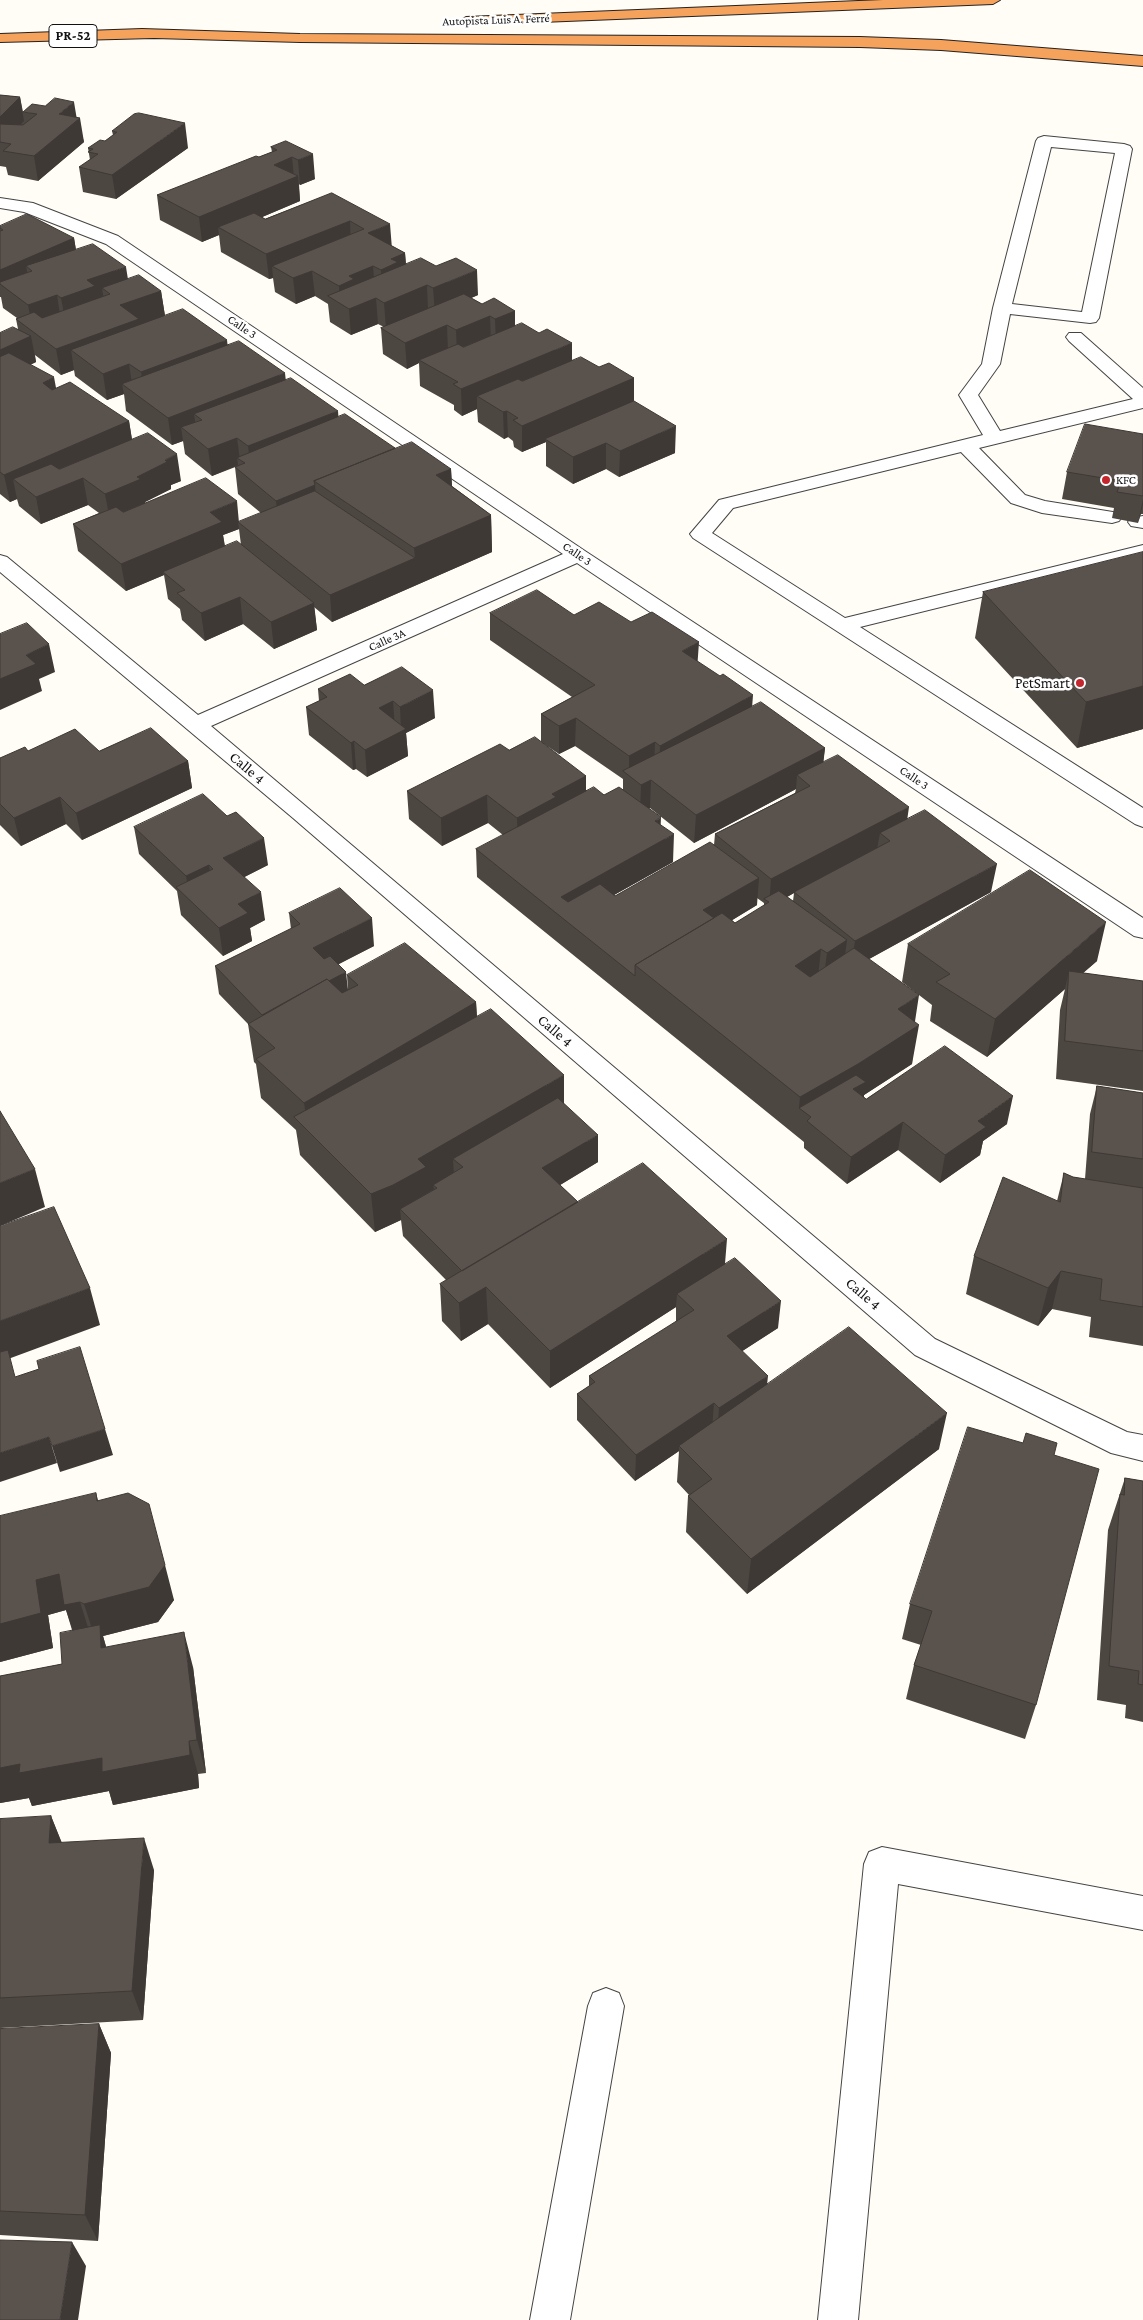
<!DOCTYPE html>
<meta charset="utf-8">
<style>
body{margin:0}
canvas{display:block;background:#fffdf5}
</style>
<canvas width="1143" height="2320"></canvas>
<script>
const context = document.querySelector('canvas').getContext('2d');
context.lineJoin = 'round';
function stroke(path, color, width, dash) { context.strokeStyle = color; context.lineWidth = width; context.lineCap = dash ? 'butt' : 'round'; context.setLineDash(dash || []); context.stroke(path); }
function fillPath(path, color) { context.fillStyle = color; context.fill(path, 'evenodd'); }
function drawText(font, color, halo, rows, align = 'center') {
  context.font = font + ' "Crimson Pro",serif'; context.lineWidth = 5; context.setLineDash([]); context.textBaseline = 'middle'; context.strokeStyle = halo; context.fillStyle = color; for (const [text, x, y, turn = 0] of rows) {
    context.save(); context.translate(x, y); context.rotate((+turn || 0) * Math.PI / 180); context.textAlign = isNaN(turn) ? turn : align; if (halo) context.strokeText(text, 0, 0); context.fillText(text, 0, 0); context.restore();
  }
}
const minor = new Path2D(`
 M1044,136L1124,144L1130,146L1132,149L1099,318L1096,322L1090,323L1010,314L1000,364L978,395L1000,431L1133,399L1069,341L1066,337L1069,333H1081L1143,388V408L979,448L1025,495L1045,501L1119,513L1122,517L1119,521L1112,523L1042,513L1011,503L961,452L733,508L712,533L845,618L1143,545V557L860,627L1143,808V827L1135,824L693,538L690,534L719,500L983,435L959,395L982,364L993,308L1036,141L1038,138ZM1051,147L1115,153L1082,312L1012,304Z
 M0,198L33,203L118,236L585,551L1143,918V938L1134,936L577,563L211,726L935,1339L1127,1432L1143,1435V1461L1111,1453L915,1355L293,818L0,572V555L7,557L198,715L563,554L106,244L24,212L0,208Z
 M1143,516V528L1131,526L1128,522L1131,518Z
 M882,1847L1143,1896V1930L898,1884L858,2320H818L864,1864L869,1852Z
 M606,1988L619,1993L624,2006L570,2320H530L588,2006L593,1993Z`);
const highway = new Path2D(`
 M883,0H1000L993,4L466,25L459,21L466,17Z
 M142,29L300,34L860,37L941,40L1143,56V66L941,50L860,47L300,42L154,38L0,42V34Z`);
const wall = new Path2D(`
 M0,95L20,97L23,112L77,117L84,142L38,181L8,175L6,167L0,166Z
 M112,131L188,148L116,199L83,192L79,167L90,160L88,148L105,141L113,135Z
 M286,141L315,179L300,185L299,184L300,201L262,217L265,219L332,193L392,246L405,253L406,265L478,295L471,298L482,304L515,311V326L572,360L599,367L634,378V401L675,453L619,477L606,469L573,484L546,466V442L522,452L514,447L513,441L508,437L504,439L478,422L477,409L462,416L454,410V405L420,386L419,363L407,369L383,354L381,328L384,327L378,324L351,335L330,322L328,304L315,296L296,304L275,292L273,278L269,279L221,252L219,235L202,242L160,220L157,195L272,152L271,147Z
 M0,226L74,238L76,250L128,279L161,291L165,316L228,345L286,380L338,417L395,448L451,469L452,486L491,515L492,552L332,622L314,607L317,630L274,649L243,624L205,641L182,620L180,609L168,599L164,575L126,591L78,551L73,524L99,513L88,505L41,524L19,506L17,499L10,502L0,494V333L18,329L16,319L17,318L3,308L1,297H0ZM35,355L61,375L74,370L75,376L107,400L124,394L126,411L172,445L183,441L185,454L212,476L238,466L235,467L238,494L261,513L239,522L145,503V502L171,489V485L181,481L132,439L129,421L56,389L30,365L36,362ZM239,529L241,545L225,546L223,535Z
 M1143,434V514H1141L1138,523L1112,518L1114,508L1062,499L1067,472Z
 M1143,552V729L1077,748L975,638L983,592Z
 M490,613L574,615L631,622L698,662L752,707L825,748L823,762L907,819L991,892L869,959L915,1022L912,1064L864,1095V1097L866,1099L1007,1124L983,1141L980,1155L940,1183L898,1150L847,1184L804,1148V1142L477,877L476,849L503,835L488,823L442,846L409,819L407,791L509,750L586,776V790L604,795L623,789V779L575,746L559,754L541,742V714L572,697L490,640ZM796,789L795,793L715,834L714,845L615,896L614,895L673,862L660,825L649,808H650L694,843ZM794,893L793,901L787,897ZM757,898L764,903V906L735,923L732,920L757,905Z
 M364,685L435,718L406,733L408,756L367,777L356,769L353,770L309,735L306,707L319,701L318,689Z
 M28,751H99L188,761L192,788L82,840L66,824L21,846L0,825V758Z
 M134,827L268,865L244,877L265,920L250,928L252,941L223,956L181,915L177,891L139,854Z
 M289,913L374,946L338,964L348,990L347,975L476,1002L477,1016L564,1104L598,1162L560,1185L578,1202L725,1264L778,1328L742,1351L768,1384L939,1449L747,1594L686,1532L688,1496L689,1495L677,1482L679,1451L635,1481L577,1420V1394L589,1386V1376L676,1322V1307L550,1388L488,1324L461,1341L442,1321L440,1284L446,1280L403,1236L401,1220L375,1232L300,1155L296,1130L261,1098L256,1064L254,1062L248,1024L219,994L215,966L291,929Z
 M908,944L1097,961L1083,973L1143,981V1091L1056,1079L1060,1010L1065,989L987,1057L930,1021L932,1005L902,982Z
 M1097,1086L1143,1093V1346L1089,1337L1091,1317L1052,1309L1038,1326L966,1294L974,1256L1057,1201L1064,1173L1073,1177L1085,1179L1090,1114Z
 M1054,1455L1036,1705L1025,1739L906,1699L914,1665L921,1645L902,1639L910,1604Z
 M1125,1478L1143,1481V1722L1125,1718L1126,1705L1097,1700L1108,1530Z
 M96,1493L98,1500L174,1600L158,1622L103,1636L106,1647L193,1667L206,1773L198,1774L199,1788L113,1805L109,1791L32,1806L29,1798L0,1803V1676L62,1664L72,1630L66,1610L48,1615L53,1648L0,1662V1516Z
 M51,1816L62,1843L154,1870L143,2020L0,2028V1819Z
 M99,2024L111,2053L98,2241L0,2235V2029Z`);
const shadedWall = new Path2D(`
 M20,97L24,121L3,143L0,142V117Z
 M74,102L77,120L80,118L84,142L38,181L34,156L59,114Z
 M185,123L188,148L116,199L112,175Z
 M313,154L315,179L300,185L298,160Z
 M292,157L294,178L298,176L300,201L227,232L218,227L219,235L202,242L199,217L274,165Z
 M350,221L351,247L272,266L273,278L269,279L266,254Z
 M390,224L392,249L368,233Z
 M74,238L78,263L32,271L26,266L30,285L0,284V270Z
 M405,253L407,278L382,295L381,270L391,259Z
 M373,266L375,291L340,304L339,286L349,276Z
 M126,267L130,292L110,294L102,288L104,301L66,324L61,298L87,280Z
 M477,270L478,295L435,314L433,288Z
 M312,271L315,296L296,304L293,278Z
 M427,285L428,310L386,328L384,303Z
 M161,291L165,316L71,350L74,370L61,375L56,349L120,305Z
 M57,295L61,321L33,331L28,305Z
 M376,298L378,324L351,335L349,309Z
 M515,311V337L496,345L495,319Z
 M490,316L491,342L457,356L456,330Z
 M447,325L448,351L419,360V363L407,369L405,343Z
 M31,336L36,362L0,379V350Z
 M227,340L230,366L145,398L141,372Z
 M572,343V369L477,396V409L462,416L461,389Z
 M129,364L133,390L122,384L124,394L107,400L103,374Z
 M285,373L288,400L202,420L194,414L197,435L181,427L183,441L172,445L168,418Z
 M54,377L59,404L43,383Z
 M634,378V404L545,439L546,442L522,452V426Z
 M338,411L340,438L251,472L248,446Z
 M507,411L508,437L504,439L503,412Z
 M129,421L133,447L31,493L13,479L17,499L10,502L4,475Z
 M676,426L675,453L619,477L620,451Z
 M237,438L240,460L237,458L238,465L212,476L208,449Z
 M606,443V469L573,484V457Z
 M177,454L181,481L171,485V489L145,502L146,506L110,521L105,494L137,477L165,460Z
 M451,469L453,506L436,475Z
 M83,478L88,505L41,524L36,497Z
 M315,485L317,512L279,528L276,501Z
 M1143,499V505L1138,523Z
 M237,501L239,523L238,522L239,529L223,535L225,549L163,572L164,575L126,591L121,564L210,512Z
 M491,515L492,552L332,622L330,595L415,558L414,548Z
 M240,597L243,624L205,641L201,613Z
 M314,603L317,630L274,649L271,622Z
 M699,642L697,670L682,651Z
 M49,644L55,672L39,679L42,691L0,710V679L26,655Z
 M1143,686V729L1077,748L1086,702Z
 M433,690L435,718L406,733L408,756L367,777L365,750L401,731L400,707Z
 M753,695L751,722L659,774L660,746Z
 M393,701L395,729L379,708Z
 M576,718L575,746L559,754V726Z
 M354,741L356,769L353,770L351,743Z
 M655,742L654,769L629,776V756Z
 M825,748L822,775H797L796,789L694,843L696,815Z
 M188,761L192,788L82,840L76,813Z
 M586,776V804L518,846L517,818L552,794Z
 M651,780L650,808L640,813L641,785Z
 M487,795L488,823L442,846L441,818Z
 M60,797L66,824L21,846L14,818Z
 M909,807L905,835L890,841L880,833L877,849L794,892V893L769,907L771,879Z
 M661,817L660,842L674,834L673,862L566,922L561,897Z
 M264,838L268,865L227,886L223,858Z
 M997,864L991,892L851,969L855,941Z
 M209,865L213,893L190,900L186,876Z
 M759,878L757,905L721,927L703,910Z
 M261,892L265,920L250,928L252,941L223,956L219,928L238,904Z
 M372,918L374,946L316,976L313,948Z
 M1106,922L1097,961L1068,986L1069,971L1065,989L987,1057L995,1019Z
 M847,940L842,979L822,991L827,953Z
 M821,949L817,987L795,966Z
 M346,972L349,1000L266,1040L262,1015Z
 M919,995L914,1028L919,1025L912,1064L864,1095L862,1109L811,1117L799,1108L800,1097L898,1009Z
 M476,1002L478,1040L308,1130L304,1103Z
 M564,1075V1113L463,1167L453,1159L454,1177L433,1185L434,1189L400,1209L401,1220L375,1232L371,1194L418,1159Z
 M1013,1096L1007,1124L983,1141L980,1155L940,1183L945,1155L978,1121Z
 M903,1122L898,1150L847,1184L851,1157Z
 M598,1135V1162L542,1196V1168Z
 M35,1169L45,1207L0,1226V1183Z
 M727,1239L724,1276L677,1294L676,1307L550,1388V1351Z
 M1061,1271L1052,1309L1038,1326L1048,1288Z
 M486,1287L488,1324L461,1341L459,1303Z
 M90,1288L100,1325L0,1362V1321Z
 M781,1301L778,1328L724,1363L727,1336Z
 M768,1376L765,1403L717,1435L719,1408Z
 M714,1403L712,1429L679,1446V1451L635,1481L636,1455Z
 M947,1413L939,1449L747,1594L751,1559Z
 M105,1429L113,1455L60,1472L52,1446Z
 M49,1437L57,1463L0,1482V1453Z
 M165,1565L174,1600L158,1622L103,1636L110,1660L112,1683L95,1638L84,1604Z
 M59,1574L80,1602L91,1637L76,1640L66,1610L48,1615L53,1648L0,1662V1624L36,1580Z
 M184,1632L193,1667L206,1773L197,1740Z
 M189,1741L198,1774L199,1788L113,1805L109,1791L32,1806L29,1798L0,1803V1768L20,1764Z
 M51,1816L64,1849L49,1843Z
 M144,1838L154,1870L143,2020L132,1991Z
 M99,2024L111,2053L98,2241L85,2215Z
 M72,2242L86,2266L78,2320H60Z`);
const building = new Path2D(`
 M0,95L20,97L0,117Z
 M55,98L74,102L59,114L80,118L34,156L3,151L11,144L0,142V124L23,125L37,114L23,112L32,104L45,106Z
 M139,113L185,123L112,175L79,167L98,154L88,152L93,149L88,148L100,140L105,141L117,132L112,131L134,114Z
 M286,141L313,154L298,160L292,157L274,165L298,176L199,217L157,195L256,156L259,157L277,150L271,147Z
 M332,193L390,224L368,233L405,253L391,259L398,262L381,270L373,266L349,276L354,279L339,286L312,271L293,278L272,266L364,229L350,221L266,254L218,227L254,213L265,219Z
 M27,214L74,238L0,270V231L3,230L0,228V226Z
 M93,244L126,267L87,280L95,286L61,298L57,295L28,305L0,284V282L32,271L26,266Z
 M421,258L436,266L456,258L477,270L433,288L427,285L384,303L376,298L349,309L328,296Z
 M139,275L161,291L120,305L139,319L56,349L16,319L34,312L42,318L110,294L102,288Z
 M464,294L482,304L494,298L515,311L495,319L490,316L456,330L447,325L405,343L381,328Z
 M183,309L227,340L141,372L129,364L103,374L71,350Z
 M522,323L539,333L547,329L572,343L461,389L453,384L458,382L419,360L458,344L463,347Z
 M13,327L31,336L0,350V333Z
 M239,341L285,373L168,418L122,384Z
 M9,353L54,377L43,383L52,390L70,382L129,421L4,475L0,472V357Z
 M581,357L599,367L609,363L634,378L522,426L513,420L518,418L507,411L503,412L477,396L518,379L522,381Z
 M291,378L338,411L248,446L237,438L208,449L181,427L202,420L194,414Z
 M634,401L676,426L620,451L606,443L573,457L545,439Z
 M345,414L395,448L314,481L315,485L276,501L235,467L245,463L237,458Z
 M1085,424L1143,434V496L1117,492L1121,481L1067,472Z
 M148,433L177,454L165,460L167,462L137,477L141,479L105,494L83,478L36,497L13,479L51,464L59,469Z
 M412,442L451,469L436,475L491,515L414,548L314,481Z
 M206,478L237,501L210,512L222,522L121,564L73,524L116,507L123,512Z
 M315,491L415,558L330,595L238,522Z
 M237,541L314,603L271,622L240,597L201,613L177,593L185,590L163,572Z
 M1143,552V686L1086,702L983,592Z
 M537,590L574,615L599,602L631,622L652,612L699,642L682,651L720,676L723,674L753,695L660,746L655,742L629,756L576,718L559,726L541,714L595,685L490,613Z
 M27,623L49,644L26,655L36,664L0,679V634Z
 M402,667L433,690L400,707L393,701L379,708L406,729L365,750L354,741L351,743L306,707L327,697L318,689L350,674L364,685Z
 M761,702L825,748L696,815L651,780L641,785L623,771Z
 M151,728L188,761L76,813L60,797L14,818L0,804V758L25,747L28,751L75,729L99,751Z
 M535,737L586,776L552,794L556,797L517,818L487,795L441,818L407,791L500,744L509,750Z
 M838,755L909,807L771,879L715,834L810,786L797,775Z
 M594,787L604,795L619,787L661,817L655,821L674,834L561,897L568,902L600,884L615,896L710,842L759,878L703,910L714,918L635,965V976L476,849Z
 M203,794L227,816L236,812L264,838L223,858L261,892L238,904L248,913L219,928L176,887L213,869L209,865L186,876L134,827Z
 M925,810L997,864L855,941L794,892L890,841L880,833Z
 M1030,870L1106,922L995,1019L936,982L950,974L908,944Z
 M340,888L372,918L313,948L324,959L330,956L346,972L329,981L327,979L262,1015L215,966L300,924L289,913Z
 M779,891L847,940L827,953L821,949L795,966L810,977L854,948L919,995L898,1009L919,1025L858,1064L800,1097L635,965L722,913L735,923L769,902L764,899Z
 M405,943L476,1002L304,1103L256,1059L275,1048L248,1024L327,979L342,993L358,985L347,975Z
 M1069,971L1143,981V1051L1065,1041Z
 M491,1009L564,1075L418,1159L426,1167L393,1185L371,1194L294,1117Z
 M945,1046L1013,1096L978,1121L986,1127L945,1155L903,1122L851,1157L807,1121L811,1117L799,1108L856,1075L866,1082L853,1089L866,1099Z
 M1097,1086L1143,1093V1159L1092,1152Z
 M558,1098L598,1135L542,1168L578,1202L462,1271L400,1209L437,1188L433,1185L463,1167L453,1159Z
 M0,1111L35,1169L0,1183Z
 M643,1163L727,1239L550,1351L486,1287L459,1303L440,1284Z
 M1064,1173L1073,1177L1143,1188V1307L1100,1300L1102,1279L1061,1271L1048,1288L974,1256L1003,1177L1060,1202Z
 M54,1207L90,1288L0,1321V1226Z
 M735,1258L781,1301L727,1336L768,1376L719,1408L714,1403L636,1455L577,1394L595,1382L589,1376L694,1310L677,1294Z
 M849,1327L947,1413L751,1559L688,1496L712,1479L679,1446Z
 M80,1347L105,1429L52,1446L49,1437L0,1453V1352L8,1350L15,1377L39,1369L37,1361Z
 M968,1427L1023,1443L1026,1433L1057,1443L1054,1455L1099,1469L1036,1705L914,1665L932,1611L910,1604Z
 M1125,1478L1143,1481V1685L1138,1684L1139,1671L1109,1666L1120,1494L1124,1495Z
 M96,1493L97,1501L128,1493L149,1504L165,1565L149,1587L84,1604L80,1602L64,1605L59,1574L36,1580L41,1613L0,1624V1516Z
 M100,1625L101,1648L184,1632L197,1740L189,1741L190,1755L102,1772V1758L19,1773L20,1764L0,1768V1676L62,1664L60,1633Z
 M51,1816L49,1843L144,1838L132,1991L0,1998V1819Z
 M99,2024L85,2215L0,2211V2029Z
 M0,2240L72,2242L60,2320H0Z`);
const markers = [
 [1106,480,5,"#c4262e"],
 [1080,683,5,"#c4262e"]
];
const farStreetnames = [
 ["Autopista Luis A. Ferré",496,20,-2],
 ["Calle 3",242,327,34],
 ["Calle 3",577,554,34],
 ["Calle 3A",387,640,-24],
 ["Calle 3",914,778,34]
];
const farPoinames = [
 ["KFC",1116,480]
];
const shields = [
 [73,36,48]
];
const shieldNames = [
 ["PR-52",73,36]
];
const poiNames = [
 ["PetSmart",1070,683]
];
const streetNames = [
 ["Calle 4",247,768,40],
 ["Calle 4",555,1031,41],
 ["Calle 4",863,1294,41]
];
stroke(minor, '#444', 2);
stroke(highway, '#222', 2);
fillPath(minor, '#fff');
fillPath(highway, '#f5a25d');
fillPath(wall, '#4d4742');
fillPath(shadedWall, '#3f3936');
fillPath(building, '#5a524d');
stroke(building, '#3f3936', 1);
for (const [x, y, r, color] of markers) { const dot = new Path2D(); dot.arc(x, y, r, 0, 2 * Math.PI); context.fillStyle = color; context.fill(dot); stroke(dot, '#fff', 2); }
drawText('12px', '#111', '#fff', farStreetnames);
drawText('12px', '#111', '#fff', farPoinames, 'left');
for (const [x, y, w] of shields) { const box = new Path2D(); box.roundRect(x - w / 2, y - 11.5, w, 23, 4); context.fillStyle = '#fff'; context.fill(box); stroke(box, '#111', 1); }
drawText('bold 14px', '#111', null, shieldNames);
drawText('15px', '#111', '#fff', poiNames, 'right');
drawText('15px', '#111', '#fff', streetNames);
</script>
